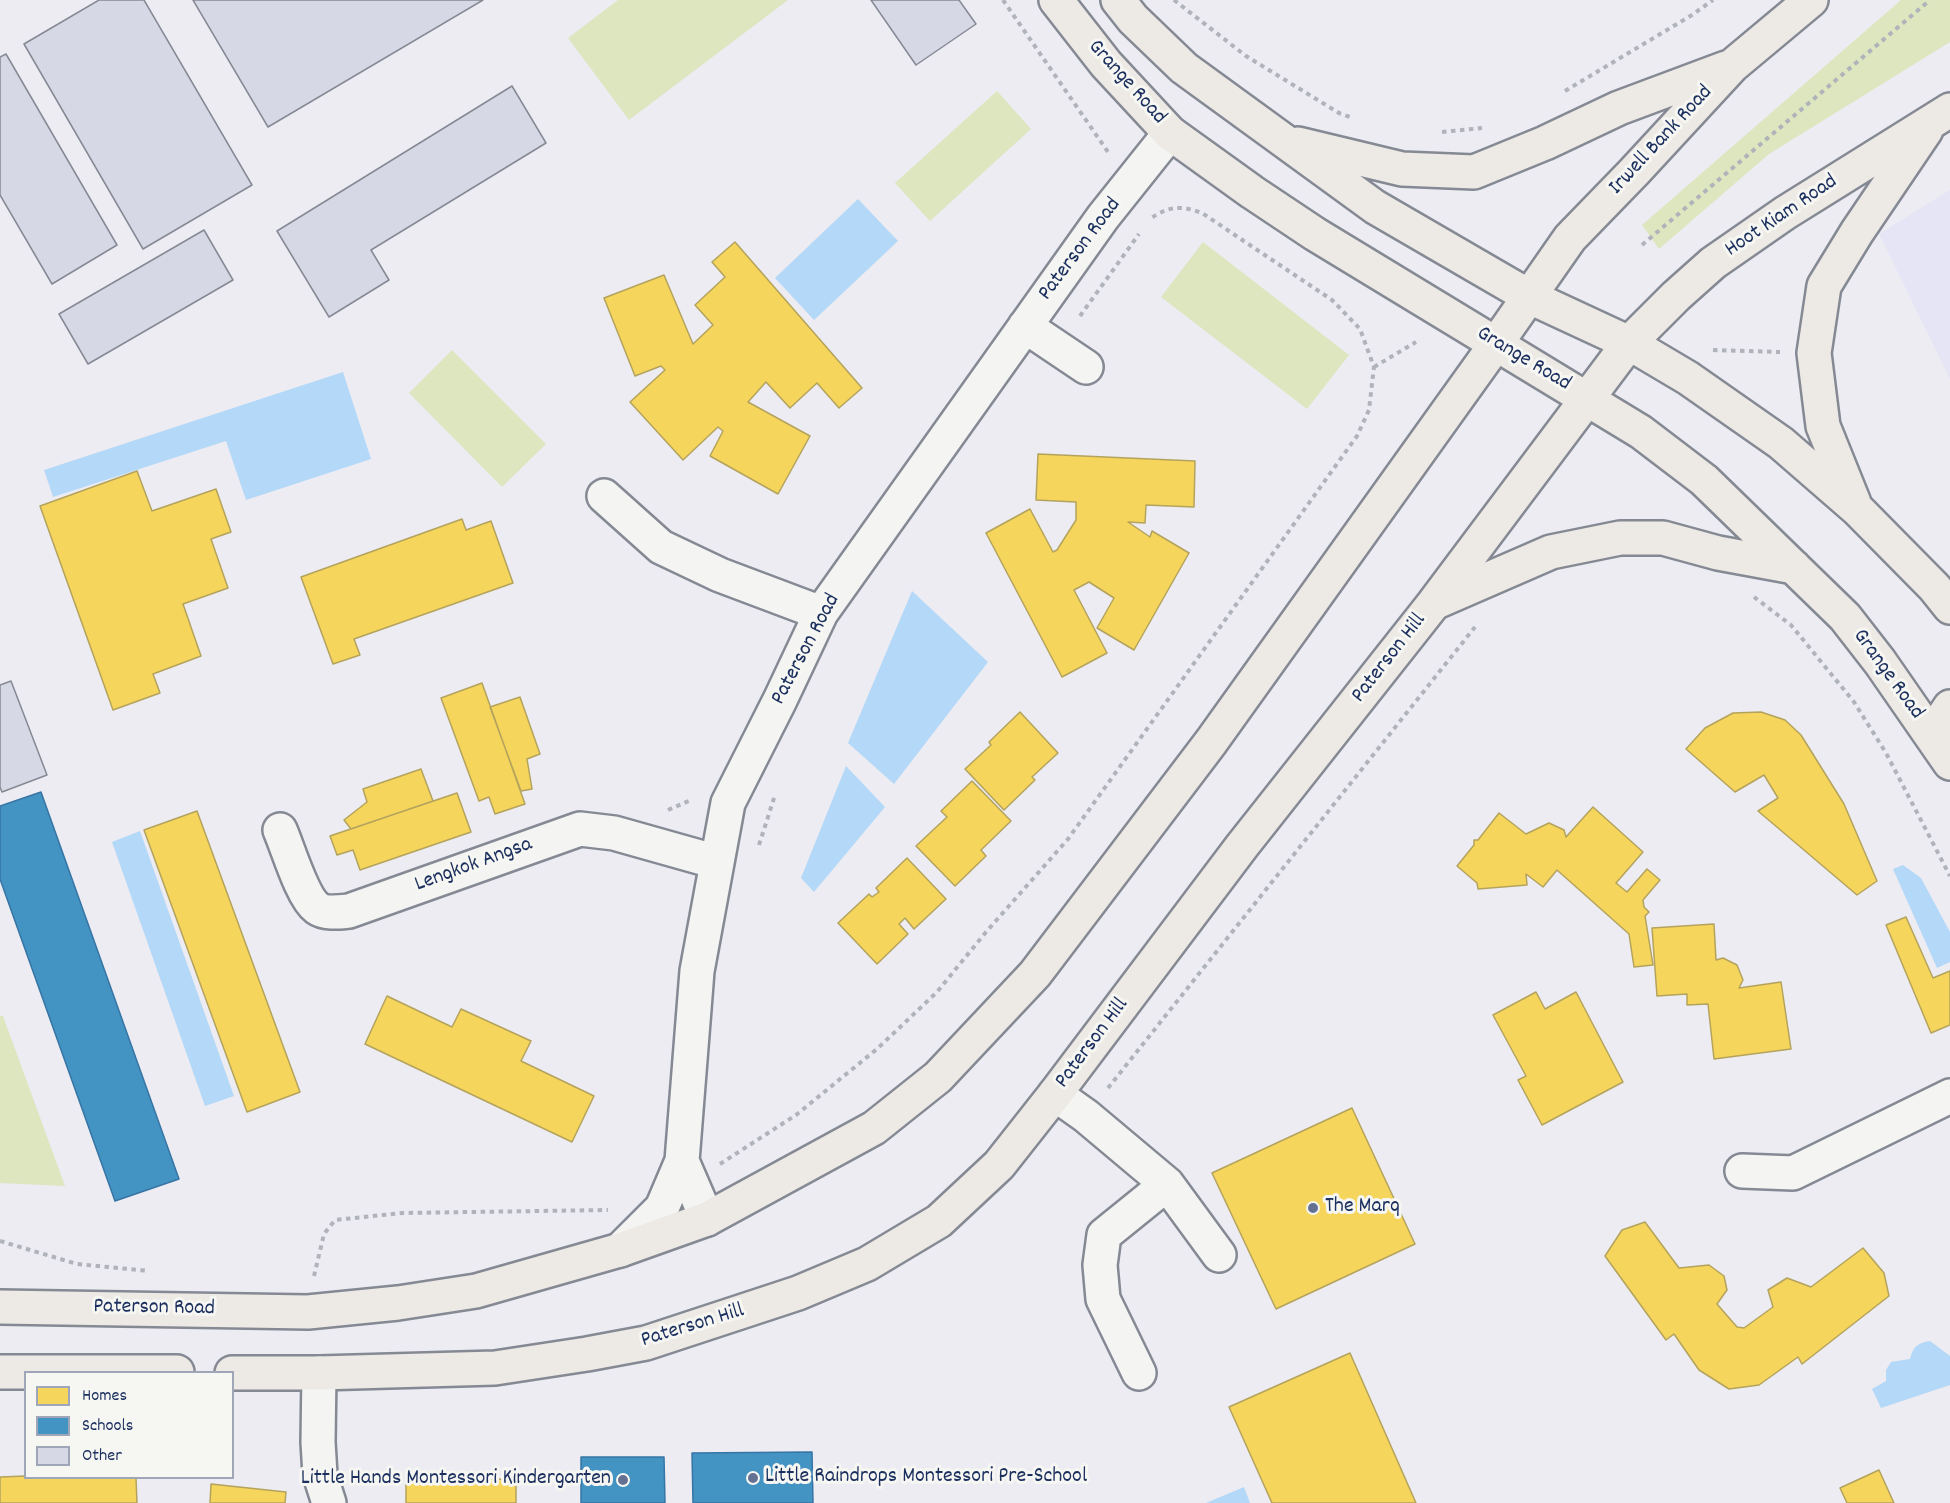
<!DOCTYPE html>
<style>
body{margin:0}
#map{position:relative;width:1950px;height:1503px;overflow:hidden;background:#ececf2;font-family:Dekko,sans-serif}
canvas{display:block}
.legend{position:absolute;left:24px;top:1371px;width:210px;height:108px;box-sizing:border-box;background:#f6f6f2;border:2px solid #9ea6b7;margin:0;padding:8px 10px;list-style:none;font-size:18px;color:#1b2f5e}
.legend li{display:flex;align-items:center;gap:12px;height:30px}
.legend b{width:30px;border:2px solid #9ea6b7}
</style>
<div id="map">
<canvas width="1950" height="1503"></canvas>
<ul class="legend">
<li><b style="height:16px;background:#f6d55c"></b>Homes</li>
<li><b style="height:16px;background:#4393c3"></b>Schools</li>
<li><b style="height:16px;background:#d7d8e6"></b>Other</li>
</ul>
</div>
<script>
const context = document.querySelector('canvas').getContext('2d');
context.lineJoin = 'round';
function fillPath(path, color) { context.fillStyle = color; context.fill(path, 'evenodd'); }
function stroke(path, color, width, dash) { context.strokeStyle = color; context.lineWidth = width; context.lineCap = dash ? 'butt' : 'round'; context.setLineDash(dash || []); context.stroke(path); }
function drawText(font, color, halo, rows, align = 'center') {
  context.font = font + ' Dekko,sans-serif'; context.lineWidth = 6; context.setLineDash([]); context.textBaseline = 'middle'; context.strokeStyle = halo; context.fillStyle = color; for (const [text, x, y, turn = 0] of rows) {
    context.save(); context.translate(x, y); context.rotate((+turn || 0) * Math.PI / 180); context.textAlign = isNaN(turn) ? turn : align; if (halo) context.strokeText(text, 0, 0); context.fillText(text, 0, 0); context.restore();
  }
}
const built = new Path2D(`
 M1950,190V379L1879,234Z`);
const green = new Path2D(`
 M618,0H788L629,120L568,38Z
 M1901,0H1950V42L1769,154L1659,249L1642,225Z
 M997,91L1031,129L930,221L895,183Z
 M1203,242L1349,355L1307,409L1161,297Z
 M452,350L546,444L502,487L409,393Z
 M0,1016H3L65,1186L0,1183Z`);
const water = new Path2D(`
 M858,199L898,241L814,320L775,278Z
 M343,372L371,459L246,500L226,441L53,497L44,470Z
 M912,591L988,662L894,784L848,743Z
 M846,766L885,807L814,892L801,878Z
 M140,831L234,1096L205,1106L112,842Z
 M1903,865L1921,878L1950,932V962L1937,968L1893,869Z
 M1930,1341L1950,1356V1385L1881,1408L1872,1389L1886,1381V1370L1891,1362L1910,1359C1913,1347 1917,1343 1930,1341Z
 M1244,1487L1250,1503H1206Z`);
const homes = new Path2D(`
 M735,242L862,388L839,408L817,383L790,408L766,382L748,402L810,436L778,494L710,456L723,431L718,427L683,460L630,402L665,370L661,366L635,376L604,298L664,275L693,344L713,325L695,305L725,277L712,262Z
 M1038,454L1195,461L1194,507L1146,505L1145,523L1128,522L1150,537L1152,531L1189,553L1134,650L1097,628L1114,598L1089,582L1074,590L1107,653L1062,677L986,533L1030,509L1053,552L1057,550L1076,520V502L1036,500Z
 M137,471L152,511L216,489L231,532L211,539L228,588L183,604L201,656L153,674L160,693L113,710L40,506Z
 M462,519L466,530L491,521L513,583L354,639L360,655L333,664L301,577Z
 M482,683L525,804L495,814L489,797L479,801L441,698Z
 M520,697L540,754L527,759L532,789L521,791L490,707Z
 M1020,712L1058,753L1032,777L1035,780L1004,810L965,769L991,745L989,742Z
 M1761,712L1785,720L1801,735L1844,804L1877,881L1857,895L1758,811L1778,798L1764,775L1735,792L1686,749L1705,728L1733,713Z
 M421,769L433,801L351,829L344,820L367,802L363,789Z
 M972,781L1011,821L981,850L986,856L955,886L916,846L947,817L941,811Z
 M457,793L471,832L360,870L353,850L337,855L330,836Z
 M1593,807L1643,852L1616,883L1627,892L1647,869L1660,880L1643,900L1644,907L1649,912L1645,916L1653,965L1634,967L1629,934L1557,870L1543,887L1526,874L1527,885L1478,889L1477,883L1457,866L1474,845V840H1478L1499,813L1526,834L1549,823L1564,830L1566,837Z
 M197,811L300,1092L247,1112L144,830Z
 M907,858L946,899L914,929L905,918L899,924L908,934L877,964L838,923L869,894L872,897L879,892L876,888Z
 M1906,917L1933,978L1950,971V1025L1931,1033L1886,925Z
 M1714,924L1716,960L1723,958L1737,965L1743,980L1739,988L1781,982L1791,1049L1714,1059L1708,1004L1687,1005V994L1657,996L1652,928Z
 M1536,992L1545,1009L1576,992L1623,1082L1542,1125L1518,1080L1526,1076L1493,1015Z
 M387,996L452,1027L461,1009L531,1041L521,1061L594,1096L572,1142L365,1044Z
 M1352,1108L1415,1244L1276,1309L1212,1173Z
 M1645,1222L1679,1268L1709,1265L1724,1276L1727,1290L1717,1304L1737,1327L1744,1328L1773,1307L1768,1290L1787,1278L1811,1287L1863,1248L1884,1273L1889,1296L1802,1364L1798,1357L1759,1385L1729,1389L1699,1370L1674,1334L1666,1340L1605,1256L1622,1230Z
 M1350,1353L1416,1503H1272L1229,1407Z
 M1879,1470L1894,1503H1847L1840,1488Z
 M26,1476L136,1478L137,1503H0V1477Z
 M516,1479V1503H406V1480Z
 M211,1484L286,1492L285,1503H210Z`);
const schools = new Path2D(`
 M41,792L179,1179L115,1201L0,879V806Z
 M812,1452L813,1503H693L692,1453Z
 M581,1457H664L665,1503H581Z`);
const building = new Path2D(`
 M99,0H144L252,185L143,249L24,44Z
 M193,0H483L268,127Z
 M871,0H959L976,24L916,65Z
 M6,54L117,245L52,284L0,195V57Z
 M512,86L546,143L371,250L389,280L329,317L277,231Z
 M204,230L233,280L88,364L59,314Z
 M11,681L47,775L2,792L0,787V685Z`);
const path = new Path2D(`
 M1003,0L1108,152
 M1174,0L1246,56L1339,113L1350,117
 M1565,91L1692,15L1713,0
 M1442,132L1482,128
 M1642,245L1930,0
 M1080,316L1139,234
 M1713,350L1780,352
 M1374,367L1416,342
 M1754,597L1791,625L1854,702L1886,753L1950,876
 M668,810L691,800
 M759,845L775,795
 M1108,1088L1475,627
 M720,1164L796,1115L877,1049L937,992L986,932L1068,839L1357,436L1369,410L1374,367L1360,329L1332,300L1202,213C1181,205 1168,206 1150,219
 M0,1241L77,1264L149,1271
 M314,1276L324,1234L335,1220L402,1213L608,1210`);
const minor = new Path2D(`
 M1025,326L1086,367
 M604,496L661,547L720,575L821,613
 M280,830C288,848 302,897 317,908C325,914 339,912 349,911L580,829L614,833L717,862
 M1055,1094L1086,1116L1167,1184L1219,1255
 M1742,1171L1793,1173L1950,1096
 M707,1219L682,1161L697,971L728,803L780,700L821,613L1103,217L1170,133
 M620,1250L662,1208L682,1161
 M319,1373L318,1442L320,1475L329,1503
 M1139,1373L1103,1299L1100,1265L1104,1235L1167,1184`);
const major = new Path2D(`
 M1056,0L1106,64L1170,133L1252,192L1315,234L1641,432L1704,480L1845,617L1880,662L1950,763
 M1118,0L1133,19L1184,68L1375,207L1530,297L1629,343L1688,378L1781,443L1857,509L1934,587L1950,607
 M1298,144L1402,169L1474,172L1545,143L1619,108L1726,68
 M1854,503L1823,426L1814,353L1824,286L1857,232L1926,130
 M1436,602L1551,552L1620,538H1663L1718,553L1794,567
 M1944,752L1942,719L1950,707
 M0,1307L308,1312L398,1303L476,1291L620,1250L707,1219L874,1128L938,1077L1035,974L1211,742L1496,344L1570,238L1634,172L1732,66L1811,0
 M0,1372H177
 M232,1373H319L495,1368L587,1354L646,1343L798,1293L867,1264L939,1221L999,1165L1055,1094L1242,846L1434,603L1629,343L1676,296L1713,263L1785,213L1950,110`);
const markers = [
 [1313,1208,6,"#647192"],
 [753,1478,6,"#647192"],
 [623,1480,6,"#647192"]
];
const streetNames = [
 ["Grange Road",1126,83,48],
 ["Irwell Bank Road",1662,141,-47],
 ["Hoot Kiam Road",1782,217,-34],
 ["Paterson Road",1081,250,-53],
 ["Grange Road",1523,360,31],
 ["Paterson Road",807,650,-62],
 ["Paterson Hill",1390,659,-52],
 ["Grange Road",1887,675,54],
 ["Lengkok Angsa",474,866,-20],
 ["Paterson Hill",1093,1044,-53],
 ["Paterson Road",154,1309,1],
 ["Paterson Hill",693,1327,-17]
];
const poiNames = [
 ["The Marq",1325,1208],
 ["Little Raindrops Montessori Pre-School",765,1478],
 ["Little Hands Montessori Kindergarten",611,1480,"right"]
];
fillPath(built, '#e5e5f5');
fillPath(green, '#dde6bf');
fillPath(water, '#b4d8f8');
fillPath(homes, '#f6d55c');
stroke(homes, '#b4a35d', 1.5);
fillPath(schools, '#4393c3');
stroke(schools, '#3775a5', 1.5);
fillPath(building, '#d7d8e6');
stroke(building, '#858994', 1.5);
stroke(minor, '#858994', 38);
stroke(major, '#858994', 38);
stroke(path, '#b0b3b9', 4, [4.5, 4.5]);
stroke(minor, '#f4f4f3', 33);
stroke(major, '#ede9e4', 33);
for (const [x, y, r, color] of markers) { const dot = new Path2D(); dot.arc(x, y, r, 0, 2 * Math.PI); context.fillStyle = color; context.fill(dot); stroke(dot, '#f6f6f2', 2); }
drawText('22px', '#1b2f5e', '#f6f6f2', streetNames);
drawText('22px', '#1b2f5e', '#f6f6f2', poiNames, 'left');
</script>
